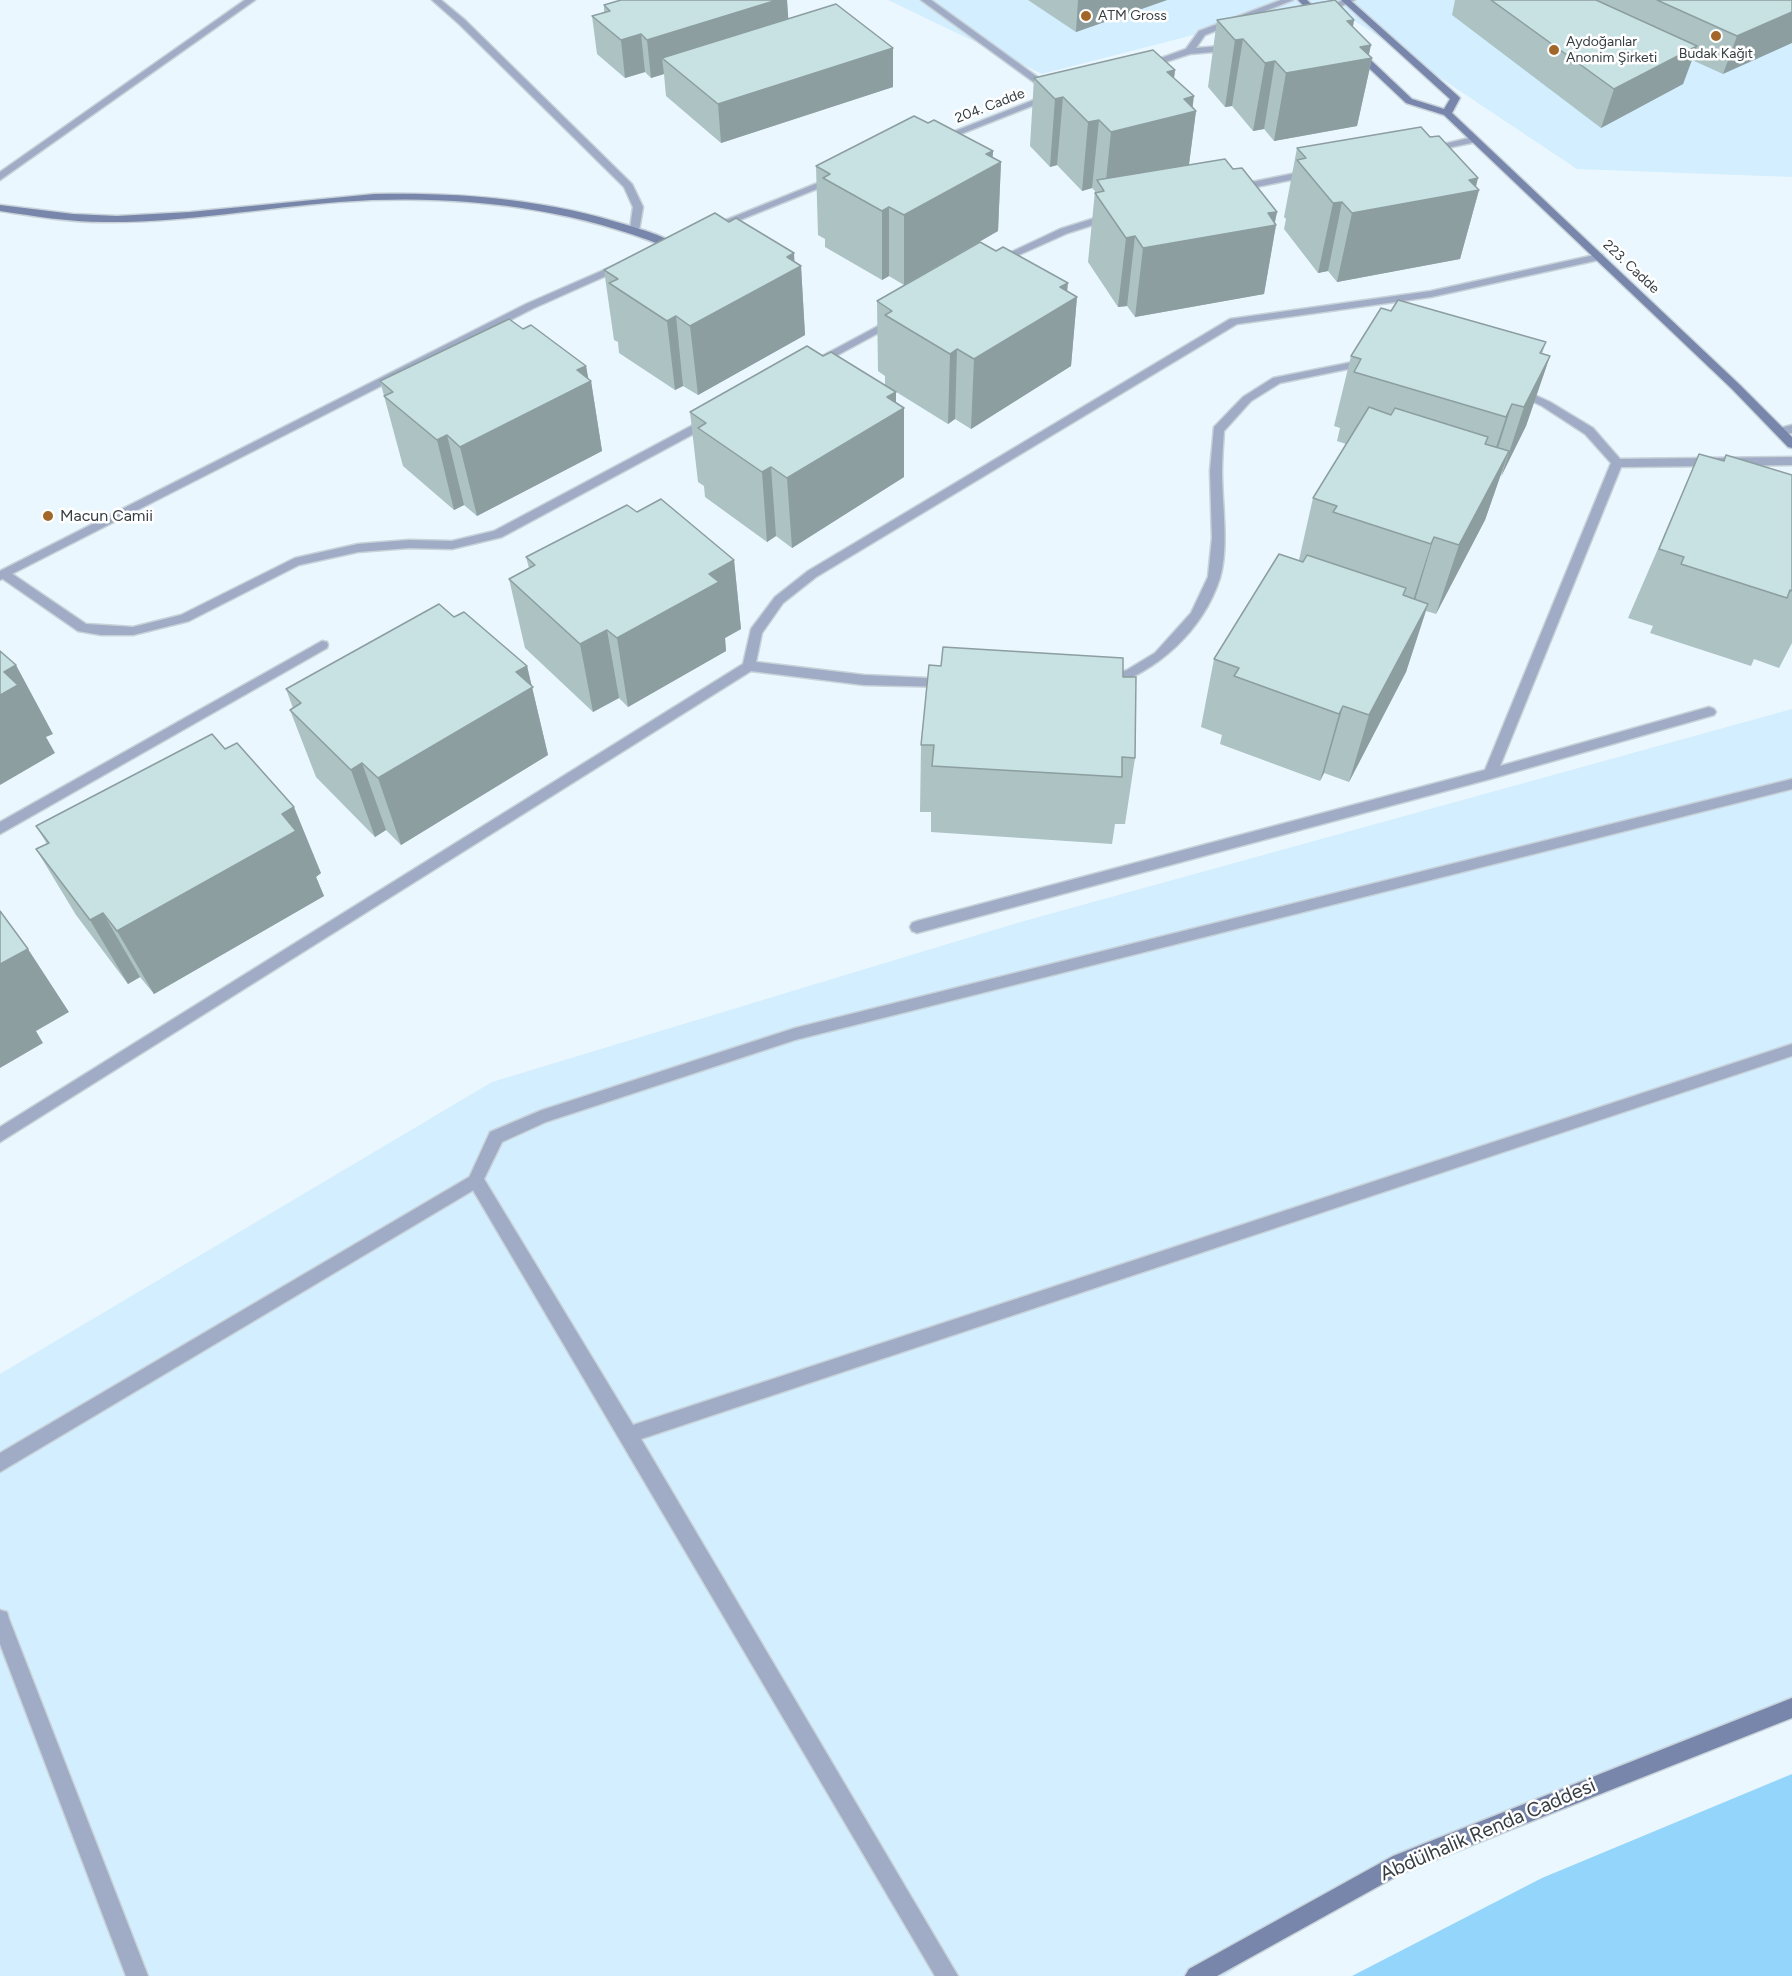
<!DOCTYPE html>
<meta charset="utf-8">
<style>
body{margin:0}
canvas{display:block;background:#ebf7fe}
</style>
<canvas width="1792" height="1976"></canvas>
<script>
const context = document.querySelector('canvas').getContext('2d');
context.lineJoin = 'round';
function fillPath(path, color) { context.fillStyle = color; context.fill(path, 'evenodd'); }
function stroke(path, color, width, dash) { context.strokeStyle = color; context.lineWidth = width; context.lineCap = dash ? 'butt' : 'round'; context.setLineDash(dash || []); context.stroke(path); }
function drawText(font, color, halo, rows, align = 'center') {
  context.font = font + ' Figtree,sans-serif'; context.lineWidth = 5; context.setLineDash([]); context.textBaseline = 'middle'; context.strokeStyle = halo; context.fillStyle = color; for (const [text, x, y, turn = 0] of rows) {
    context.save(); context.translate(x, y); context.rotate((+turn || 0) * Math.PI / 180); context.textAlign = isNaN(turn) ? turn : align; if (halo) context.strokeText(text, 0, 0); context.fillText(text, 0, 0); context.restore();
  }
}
const built = new Path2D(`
 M888,0H1792V177L1577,169L1325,1L1042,74Z
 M1792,709V1716L1304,1916L1225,1976H0V1374L492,1082L1017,923Z`);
const green = new Path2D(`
 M1792,1774V1976H1352L1542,1878Z`);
const service = new Path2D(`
 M432,0H441L465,20L632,184L643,207L639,231L630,229L633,207L624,187L459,24Z
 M1792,425V433L1780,436L1774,432L1776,429Z
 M1792,779V789L795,1040L546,1122L502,1142L484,1179L633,1425L1792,1044V1056L641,1439L958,1976H935L470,1185L468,1180L490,1132L542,1110L795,1028Z`);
const minor = new Path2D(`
 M245,0H255L0,180V172Z
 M921,0H931L1054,89L1046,91Z
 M1473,137L1476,138V142L1428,152L1423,149Z
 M1311,170L1315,171V175L1237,191L1232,188L1237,185Z
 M1111,213L1116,216L1115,218L1068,233L1001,263L992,261L1060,229Z
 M1599,254L1603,255V259L1431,297L1237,324L816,577L783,603L762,633L756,662L864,675L947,679L954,684L952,687L864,685L751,671L0,1142V1127L743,664L751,629L775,597L808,571L1230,319L1431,291Z
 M893,318L897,319V323L821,364H813L811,362Z
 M1368,359L1372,360V364L1280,383L1251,401L1224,431C1223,445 1222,458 1222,472C1222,504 1229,547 1220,578C1203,631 1157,672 1105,688L1100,686L1098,683L1100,680L1127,670L1155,653L1191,613L1208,577L1212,538L1210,471L1214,427L1243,397L1273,378Z
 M1517,387L1550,402L1593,428L1620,459L1792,457V465L1621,467L1500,766L1709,707L1714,709L1716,712L1714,715L1490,779L917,933L912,931L910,927L912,923L917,921L1485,770L1611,463L1585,434L1542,406L1513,392V388Z
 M708,417L712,418V424L502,537L452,549L409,548L358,552L299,565L189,621L133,635H101L78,631L0,577V571H8L86,624L133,627L181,615L295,558L358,544L409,540L452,541L494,531Z
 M322,641L327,642L328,645L327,648L0,834V822Z
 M476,1173L482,1175L484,1180L482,1185L0,1472V1453Z
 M0,1610L7,1612L9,1619L148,1976H126L0,1644Z`);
const tertiary = new Path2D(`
 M1281,0H1293L1205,35L1196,48L1234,45L1239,48L1237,50L1190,54L1144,69L1139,66L1186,49L1199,31Z
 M1343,0H1355L1326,13L1319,11Z
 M1049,94L1057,96L943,141L935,139Z
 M830,178L839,180L715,230L706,228Z
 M622,262L626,263V267L534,308L0,580V571L526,304Z`);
const secondary = new Path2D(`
 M1298,0H1307L1323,16V20H1317Z
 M1341,0H1350L1458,96L1460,98L1452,113L1740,385L1792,437V448L1788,447L1732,389L1444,115L1406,103L1353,53V49H1359L1412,99L1444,109L1450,99Z
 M374,194C460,192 545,199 627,225C641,230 662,234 673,244L664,246C560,205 450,194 339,202C261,208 183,223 104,222C69,222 34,216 0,211V205L73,214L117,216L190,212Z
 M1792,1698V1718L1406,1871L1217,1976H1185L1189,1969L1393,1856Z`);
const wall = new Path2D(`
 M621,0H787L788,19L893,48V87L721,143L666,96L664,74L651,78L645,72L625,78L597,54L592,16L604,12V5Z
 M1028,0H1167L1076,32Z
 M1455,0H1792L1723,74L1692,60L1683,84L1601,128L1452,15Z
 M1217,20H1354L1353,27L1371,45L1368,55L1372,58L1357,126L1274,141L1264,129L1253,131L1232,106L1225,107L1208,87Z
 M1175,70L1174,78L1193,107L1196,111L1189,165L1233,169L1277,212L1275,223L1276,225L1264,294L1135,317L1127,306L1118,307L1088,262L1095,191L1092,188L1082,191L1057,165L1050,167L1030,146L1034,78Z
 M928,123L993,151L992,158L1001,162L998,231L904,285L889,276L882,280L825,247V239L818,235L816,166Z
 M1297,148L1476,187L1479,190L1460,259L1337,282L1328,271L1318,273L1284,229L1286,219L1284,217Z
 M795,262L801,266L805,335L698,395L683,386L675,390L619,353L618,342L614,340L604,270Z
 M1067,291L1077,297L1071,366L971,429L955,419L948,424L885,385V376L878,371L877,301Z
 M1391,311L1546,342L1542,354L1550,356L1526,426L1500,477L1485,520L1436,614L1426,611L1406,672L1349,782L1324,773L1320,781L1220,744L1222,735L1201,727L1214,659L1299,560L1313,498L1346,444L1337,441L1340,428L1334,426L1351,356Z
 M523,329L586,366L588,379L591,381L602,451L477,516L464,505L454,510L403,466L380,381Z
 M896,402L904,408V477L792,548L776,536L767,542L705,497L704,486L698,482L690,412Z
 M1699,454L1724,461L1792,475V643L1779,668L1754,659L1751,666L1650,633L1653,626L1628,618Z
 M637,512L734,560L741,629L725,638L726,651L628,707L619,698L593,712L525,648L509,579L529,568L526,557Z
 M527,666L548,755L401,845L386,830L375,837L316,777L290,710L293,708L286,689Z
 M1123,677L1135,758L1125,824H1115L1112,844L931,832V812H920L921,745Z
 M36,826L321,873L316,877L324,896L154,994L140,977L128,984L76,915L36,849L47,844Z`);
const shadedWall = new Path2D(`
 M774,0H787L789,28L662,58L664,74L651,78L647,40Z
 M1078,0H1167L1076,32Z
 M1792,12V43L1723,74L1737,36Z
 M1354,20L1346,63L1360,47L1371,45L1368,59L1372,58L1357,126L1274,141L1286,73L1347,21Z
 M641,34L645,72L625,78L621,40Z
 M1243,39L1232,106L1225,107L1235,40Z
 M1697,46L1683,84L1601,128L1614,89Z
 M893,48V87L721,143L718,104Z
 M1275,61L1264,129L1253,131L1265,63Z
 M1175,70L1169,118L1184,99L1194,96L1192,112L1196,111L1187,179L1104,200L1111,132L1167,72Z
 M1063,97L1057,165L1050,167L1055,99Z
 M1099,120L1092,188L1082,191L1088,122Z
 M993,151L992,167L1001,162L998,231L904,285V215L986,154Z
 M1478,178L1475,191L1479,190L1460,259L1337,282L1352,213L1469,180Z
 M1342,202L1328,271L1318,273L1333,203Z
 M889,207V276L882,280V211Z
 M1277,212L1274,225H1276L1264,294L1135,317L1143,248L1268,213Z
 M1135,236L1127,306L1118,307L1126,238Z
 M794,253L795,269L801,266L805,335L698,395L690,326L787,257Z
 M1068,283L1066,303L1077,297L1071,366L971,429L974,359L1060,287Z
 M676,316L683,386L675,390L667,321Z
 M957,349L955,419L948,424L950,354Z
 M1550,356L1526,426L1501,477L1524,407Z
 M586,366L589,382L591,381L602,451L477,516L460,447L577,370Z
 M896,392V413L904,408V477L792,548L787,478L887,397Z
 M1512,404L1490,473L1483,487L1506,417Z
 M447,435L464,505L454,510L437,440Z
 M1509,451L1485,520L1436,614L1459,545Z
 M771,467L776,536L767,542L762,472Z
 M1434,537L1413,607L1409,613L1431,544Z
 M734,560L741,629L725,638L726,651L628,707L617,638L709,574Z
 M1428,604L1406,672L1349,782L1369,715Z
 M607,630L619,698L593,712L580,644Z
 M16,665L53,734L46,737L55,753L0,785V695L4,672Z
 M527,666L548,755L401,845L378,778L516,672Z
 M1343,706L1324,773L1320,781L1339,714Z
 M362,763L386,830L375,837L351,770Z
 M294,807L321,873L316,877L324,896L154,994L117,931L282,814Z
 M103,913L140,977L128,984L90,920Z
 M28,949L69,1012L36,1031L43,1043L0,1068V964Z`);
const building = new Path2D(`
 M621,0H777L647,40L641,34L621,40L592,16L610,11L604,5Z
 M1335,0L1354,20L1347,21L1371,45L1360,47L1372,58L1286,73L1275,61L1265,63L1243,39L1235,40L1217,20Z
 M1491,0H1596L1697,46L1614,89Z
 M1657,0H1792V12L1737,36Z
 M836,4L893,48L718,104L662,58Z
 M1153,50L1175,70L1167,72L1194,96L1184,99L1196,111L1111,132L1099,120L1088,122L1063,97L1055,99L1034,78Z
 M914,116L928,123L934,120L993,151L986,154L1001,162L904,215L889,207L882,211L823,178L830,174L816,166Z
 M1421,127L1430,137L1439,136L1478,178L1469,180L1479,190L1352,213L1342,202L1333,203L1297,160L1306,158L1297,148Z
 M1225,159L1233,169L1242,168L1277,212L1268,213L1276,225L1143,248L1135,236L1126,238L1095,193L1104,191L1097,180Z
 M715,213L729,222L736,218L794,253L787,257L801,266L690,326L676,316L667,321L609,283L618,279L604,270Z
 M980,242L996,251L1003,247L1068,283L1060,287L1077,297L974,359L957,349L950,354L885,315L892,311L877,301Z
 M1398,300L1546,342L1540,353L1550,356L1524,407L1512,404L1506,417L1354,372L1361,359L1351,356L1381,308L1391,311Z
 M509,319L523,329L531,325L586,366L577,370L591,381L460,447L447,435L437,440L384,396L393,392L380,381Z
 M807,346L823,356L831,352L896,392L887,397L904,408L787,478L771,467L762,472L698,428L706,423L690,412Z
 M1369,407L1391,415L1395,408L1488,437L1485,444L1509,451L1459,545L1434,537L1431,544L1333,512L1337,506L1313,498Z
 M1699,454L1724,461L1726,455L1792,475V591L1790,590L1787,598L1681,564L1684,557L1659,549Z
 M661,499L734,560L709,574L719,582L617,638L607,630L580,644L509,579L535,565L526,557L627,505L637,512Z
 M1279,554L1303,562L1307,555L1406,588L1403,595L1428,604L1369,715L1343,706L1339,714L1234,676L1239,668L1214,659Z
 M439,604L454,617L464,612L527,666L516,672L533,687L378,778L362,763L351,770L290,710L301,703L286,689Z
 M943,647L1123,658V677H1136L1135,758L1122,757V777L932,766L934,745H921L929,665L941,666Z
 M0,651L16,665L4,672L18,685L0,695Z
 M212,734L225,749L237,743L294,807L282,814L296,831L117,931L103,913L90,920L36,849L49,843L36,826Z
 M0,911L28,949L0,964Z`);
const markers = [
 [1086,16,6,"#a26728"],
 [1716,36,6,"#a26728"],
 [1554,50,6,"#a26728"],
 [48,516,6,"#a26728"]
];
const farPoinames = [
 ["ATM Gross",1098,16],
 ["Aydoğanlar",1566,42],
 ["Anonim Şirketi",1566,58],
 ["Budak Kağıt",1716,54,"center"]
];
const farStreetnames = [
 ["204. Cadde",990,106,-21],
 ["223. Cadde",1631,267,43]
];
const poiNames = [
 ["Macun Camii",60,516]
];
const nearStreetnames = [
 ["Abdülhalik Renda Caddesi",1488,1830,-23]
];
fillPath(built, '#d3eeff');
fillPath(green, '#93d5fb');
stroke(service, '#c7d2d9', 3);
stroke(minor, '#c7d2d9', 3);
stroke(tertiary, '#c7d2d9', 3);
stroke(secondary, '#c7d2d9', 3);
fillPath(service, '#a0abc5');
fillPath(minor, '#a0abc5');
fillPath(tertiary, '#a0abc5');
fillPath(secondary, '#7886ac');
fillPath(wall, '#acc2c3');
fillPath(shadedWall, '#8c9e9f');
fillPath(building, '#c8e1e3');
stroke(building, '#8c9e9f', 1.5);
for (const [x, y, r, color] of markers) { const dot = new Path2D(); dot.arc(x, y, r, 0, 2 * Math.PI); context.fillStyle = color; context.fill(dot); stroke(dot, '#fff', 2); }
drawText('14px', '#363e43', '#fff', farPoinames, 'left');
drawText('14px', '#363e43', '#fff', farStreetnames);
drawText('16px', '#363e43', '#fff', poiNames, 'left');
drawText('20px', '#363e43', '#fff', nearStreetnames);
</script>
